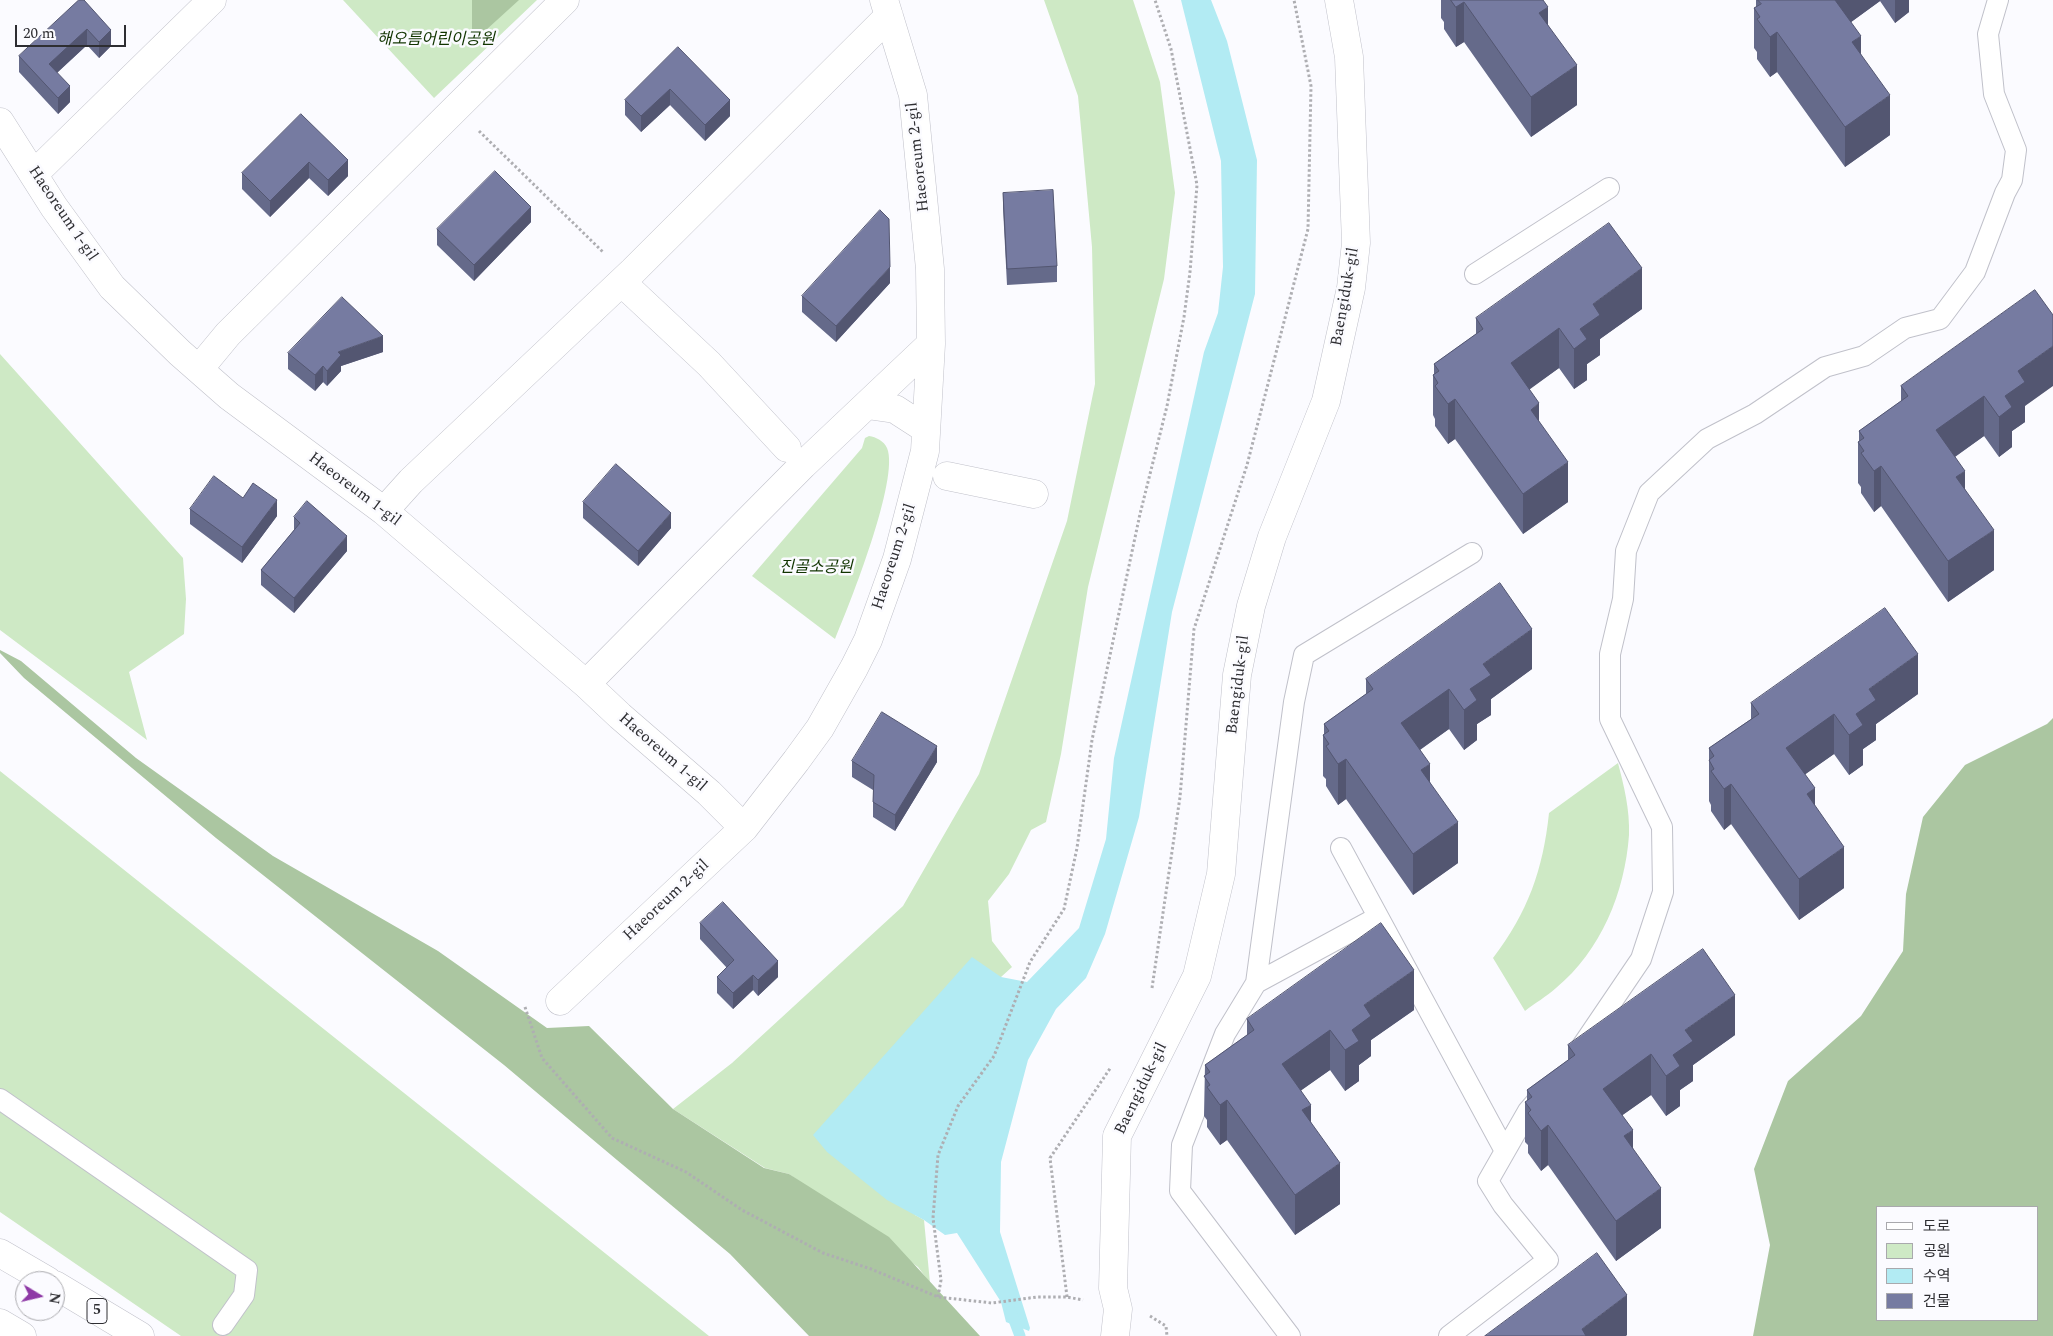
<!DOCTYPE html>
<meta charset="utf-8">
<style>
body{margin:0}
#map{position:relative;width:2053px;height:1336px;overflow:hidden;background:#fbfbff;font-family:Spectral,"Noto Sans KR",serif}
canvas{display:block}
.legend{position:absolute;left:1876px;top:1206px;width:162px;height:115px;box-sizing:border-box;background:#fbfbff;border:1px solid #a9a9ad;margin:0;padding:6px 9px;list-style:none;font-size:15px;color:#2e2e32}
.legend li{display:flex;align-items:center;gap:10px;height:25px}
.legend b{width:25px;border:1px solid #a9a9ad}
.north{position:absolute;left:15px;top:1271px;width:50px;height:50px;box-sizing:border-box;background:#fbfbff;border:1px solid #a9a9ad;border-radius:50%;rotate:99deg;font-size:14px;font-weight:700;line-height:20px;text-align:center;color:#2e2e32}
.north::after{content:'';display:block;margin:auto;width:18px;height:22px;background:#8e39a6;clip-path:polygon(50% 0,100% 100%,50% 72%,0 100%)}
.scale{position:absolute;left:15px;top:25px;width:111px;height:22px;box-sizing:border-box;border:2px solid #2e2e32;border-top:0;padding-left:6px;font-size:15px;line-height:18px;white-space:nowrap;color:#2e2e32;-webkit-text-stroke:4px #fbfbff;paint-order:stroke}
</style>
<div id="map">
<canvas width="2053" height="1336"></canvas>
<ul class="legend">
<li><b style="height:6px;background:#fff"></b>도로</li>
<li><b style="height:14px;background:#cee9c5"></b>공원</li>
<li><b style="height:14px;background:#b2ebf3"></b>수역</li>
<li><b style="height:14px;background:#767ba1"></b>건물</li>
</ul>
<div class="north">N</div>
<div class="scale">20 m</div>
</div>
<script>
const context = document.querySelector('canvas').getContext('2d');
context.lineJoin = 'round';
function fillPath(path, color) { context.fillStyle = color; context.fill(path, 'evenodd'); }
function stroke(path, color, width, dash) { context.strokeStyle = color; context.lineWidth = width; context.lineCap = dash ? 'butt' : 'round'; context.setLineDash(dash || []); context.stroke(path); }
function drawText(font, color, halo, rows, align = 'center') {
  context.font = font + ' Spectral,"Noto Sans KR",serif'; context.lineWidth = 5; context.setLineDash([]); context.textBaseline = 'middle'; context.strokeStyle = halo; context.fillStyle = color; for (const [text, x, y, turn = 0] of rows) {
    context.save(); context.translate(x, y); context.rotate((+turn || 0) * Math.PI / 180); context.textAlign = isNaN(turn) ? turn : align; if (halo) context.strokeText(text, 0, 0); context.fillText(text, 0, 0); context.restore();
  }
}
const green = new Path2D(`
 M343,0H537L434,98Z
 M1044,0H1133L1160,82L1175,193L1164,279L1088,587L1061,754L1046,822L1031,830L1009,874L988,901L992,941L1012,967L1001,977L915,1215L924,1220L930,1283L918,1267L789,1174L765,1168L673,1109L732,1063L903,906L979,774L1067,521L1095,384L1092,247L1078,96Z
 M0,354L183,558L186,599L184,634L129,672L147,740L0,630Z
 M869,436C876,437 884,441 887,448C900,478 849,606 835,639L752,576L862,448L865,438Z
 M1618,763C1624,786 1630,810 1629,835C1625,892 1601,951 1556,988C1546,997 1535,1003 1525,1011L1493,958C1528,912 1543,870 1549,813Z
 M0,771L709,1336H181L0,1212Z`);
const forest = new Path2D(`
 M472,0H519L486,30L472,31Z
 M0,650L21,661L136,758L273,856L438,951L547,1028L589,1026L673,1109L764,1168L789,1174L889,1237L980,1336H809L730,1254L617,1160L504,1065L216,838L24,678L0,653Z
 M2053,718V1336H1753L1770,1245L1754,1169L1788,1081L1861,1016L1903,951L1906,894L1923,817L1965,765L2047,724ZM2037,1207V1320H1877V1207Z`);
const water = new Path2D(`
 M1181,0H1211L1227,41L1257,160L1255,294L1172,612L1139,817L1105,934L1086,978L1056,1009L1028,1060L1001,1162L1000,1232L1030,1328L1029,1331L1006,1322L1001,1302L957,1233L945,1235L924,1220L887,1200L827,1152L813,1135L972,957L1001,977L1027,982L1079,928L1106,839L1114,758L1204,352L1218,313L1223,267L1221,161Z`);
const stream = new Path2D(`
 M1011,1312L1020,1336`);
const path = new Path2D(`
 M479,131L604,253
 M1152,988L1180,797L1194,629L1247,465L1308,229L1311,86L1294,0
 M525,1007L542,1058L612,1138L686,1172L742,1210L823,1253L871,1269L938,1297L992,1303L1037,1297H1067L1083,1300
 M938,1297L941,1280L933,1218L938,1155L958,1106L994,1056L1030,962L1064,909L1077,848L1092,740L1140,514L1167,406L1184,317L1190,272L1197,185L1171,49L1155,0
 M1067,1297L1050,1158L1111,1067
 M1150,1316L1166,1326L1167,1336`);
const lane = new Path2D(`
 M1475,274L1609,188
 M1341,848L1505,1151
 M1256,983L1378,917
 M1582,1046L1641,959L1663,892L1662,827L1610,719V654L1623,599L1626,551L1649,493L1707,439L1755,414L1825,367L1864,356L1905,328L1940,319L1975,272L2005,193L2012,180L2016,150L1994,94L1988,34L1998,0
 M0,1099L247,1270L244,1295L223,1325
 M1290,1336L1180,1191L1182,1145L1225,1034L1256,983L1294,702L1304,655L1472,553
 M1449,1336L1548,1260L1503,1205L1488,1181L1528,1111L1541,1096`);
const street = new Path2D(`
 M0,122L54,207L112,287L180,353L229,396L384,511L586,684L620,716L709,793L744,828
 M34,174L212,0
 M631,291L709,364L787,448
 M199,369L228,334L565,0
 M867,405L895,409L926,429
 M947,476L1034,494
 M384,511L411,481L633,271L889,16
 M586,684L803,465L931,344
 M560,1001L744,828L796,761L820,728L854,668L868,640L897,559L925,451L931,344L930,269L913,95L884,0
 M1115,1336L1118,1309L1113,1288L1117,1136L1197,976L1221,874L1237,675L1251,606L1272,537L1326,401L1351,288L1356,243L1349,57L1339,0`);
const highway = new Path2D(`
 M0,1253L48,1281
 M55,1285L140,1336
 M0,1323L22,1336`);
const wall = new Path2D(`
 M79,0L111,46L99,58L87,45L57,73L70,102L58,114L19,72V56Z
 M1441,0H1543L1548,25L1577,105L1531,137L1464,42L1456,47L1444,29V22L1441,18Z
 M1756,0H1909V12L1895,23L1880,1L1851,22L1861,54L1890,135L1845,167L1777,72L1770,77L1757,59V52L1754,48V8L1756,7Z
 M678,47L730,116L705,141L670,105L641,132L625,115V100Z
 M301,114L348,176L328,196L309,178L270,217L242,189V173Z
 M1003,193L1057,266V282L1007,285L1003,208Z
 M531,222L474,281L437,245V229Z
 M890,283L836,342L802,312V296Z
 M2035,290L2025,406V422L2012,431V447L1999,457L1984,436L1955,457L1965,489L1994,570L1948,602L1881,506L1874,512L1861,493V487L1858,483V442H1859V431L1901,401V386Z
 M1642,309L1600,339V355L1587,364V380L1574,389L1559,368L1529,389L1539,422L1568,502L1523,534L1455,439L1448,444L1435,426V419L1433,415V375L1434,374V364L1476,334V318Z
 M383,352L341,366V371L327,386L323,382L315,391L288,369V353Z
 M243,498L277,516L242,563L190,524V509Z
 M583,502L671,528L638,566L583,518Z
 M294,517L347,551L294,613L261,585V570L294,530Z
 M1532,669L1491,699V715L1477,724V740L1464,750L1449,729L1420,750L1430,782L1458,863L1413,895L1346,799L1338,805L1326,786V779L1323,776V735H1324V724L1366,694V679Z
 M1918,694L1876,724V740L1863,749V765L1849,775L1834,754L1805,774L1815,807L1844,888L1799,920L1731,824L1724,830L1711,811V805L1709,801V748L1751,719V703Z
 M852,761L937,762L895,831L873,817V790L852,777Z
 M700,923L778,977L758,996L753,990L733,1009L717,993V977L727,968L700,939Z
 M1414,1010L1371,1040V1056L1359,1065V1081L1345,1091L1330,1070L1301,1090L1311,1122L1340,1204L1295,1235L1227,1140L1220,1145L1207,1127V1120L1204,1116L1205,1065L1247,1035V1019Z
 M1735,1035L1693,1065V1081L1680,1090V1106L1666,1116L1651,1095L1622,1115L1633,1148L1661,1228L1616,1261L1548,1165L1541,1171L1528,1153V1145L1525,1142V1102L1527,1101V1090L1568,1060V1045Z`);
const shadedWall = new Path2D(`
 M1832,0H1880V1L1832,36Z
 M1895,0H1909V12L1895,23Z
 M1464,2V42L1456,47V7Z
 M1548,7V47L1539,13Z
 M87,29V45L49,80V64Z
 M111,30V46L99,58V42Z
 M1777,32V72L1770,77V37Z
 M1861,36V76L1852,42Z
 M1577,65V105L1531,137V97Z
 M70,86V102L58,114V98Z
 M670,89V105L641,132V116Z
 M1890,95V135L1845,167V127Z
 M730,100V116L705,141V125Z
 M348,160V176L328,196V180Z
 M309,162V178L270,217V201Z
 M531,207V222L474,281V265Z
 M890,267V283L836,342V326Z
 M1642,268V309L1600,339V355L1587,364V380L1574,389V349L1580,329L1593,304Z
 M1559,328V368L1511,403V363Z
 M383,336V352L341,366V371L327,386V371L338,352Z
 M2053,346V386L2025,406V422L2012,431V447L1999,457V417L2005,396L2018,371Z
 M323,366V382L315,391V375Z
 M1984,396V436L1936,470V430Z
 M1455,399V439L1448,444V404Z
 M1539,403V444L1531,410Z
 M1568,462V502L1523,534V494Z
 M1881,466V506L1874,512V471Z
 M1965,471V511L1956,477Z
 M277,500V516L242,563V547Z
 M671,513V528L638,566V551Z
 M1994,530V570L1948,602V561Z
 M347,536V551L294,613V598Z
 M1532,629V669L1491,699V715L1477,724V740L1464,750V710L1470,689L1483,664Z
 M1918,654V694L1876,724V740L1863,749V765L1849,775V735L1856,714L1869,689Z
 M1449,689V729L1401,763V723Z
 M1834,714V754L1786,788V748Z
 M937,746V762L895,831V815Z
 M1346,759V799L1338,805V764Z
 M1430,764V804L1421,770Z
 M1731,784V824L1724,830V789Z
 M1815,788V828L1807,794Z
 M1458,822V863L1413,895V854Z
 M1844,847V888L1799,920V879Z
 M778,961V977L758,996V980Z
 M1414,970V1010L1371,1040V1056L1359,1065V1081L1345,1091V1050L1352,1030L1364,1005Z
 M753,975V990L733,1009V993Z
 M1735,995V1035L1693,1065V1081L1680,1090V1106L1666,1116V1076L1673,1055L1685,1030Z
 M1330,1030V1070L1282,1104V1064Z
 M1651,1054V1095L1603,1129V1089Z
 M1227,1100V1140L1220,1145V1105Z
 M1311,1105V1145L1302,1110Z
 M1548,1125V1165L1541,1171V1131Z
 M1633,1130V1170L1624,1136Z
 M1340,1163V1204L1295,1235V1195Z
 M1661,1188V1228L1616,1261V1221Z
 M1627,1295V1335L1626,1336H1582V1329Z`);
const building = new Path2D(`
 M79,0H84L111,30L99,42L87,29L49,64L70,86L58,98L19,56Z
 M1451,0H1543L1548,7L1539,13L1577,65L1531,97L1464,2L1456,7Z
 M1758,0H1835L1861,36L1852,42L1890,95L1845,127L1777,32L1770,37L1757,19L1760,17L1754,8L1761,4Z
 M678,47L730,100L705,125L670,89L641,116L625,100Z
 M301,114L348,160L328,180L309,162L270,201L242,173Z
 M495,171L531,207L474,265L437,229Z
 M1053,190L1057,266L1007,269L1003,193Z
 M880,210L889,219L890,267L836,326L802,296Z
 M1609,223L1642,268L1593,304L1600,315L1580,329L1587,339L1574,349L1559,328L1511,363L1539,403L1531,410L1568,462L1523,494L1455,399L1448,404L1435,386L1438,383L1433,375L1439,371L1434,364L1483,329L1476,318Z
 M2035,290L2053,315V346L2018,371L2025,382L2005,396L2012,407L1999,417L1984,396L1936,430L1965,471L1956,477L1994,530L1948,561L1881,466L1874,471L1861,453L1864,451L1858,442L1864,438L1859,431L1908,396L1901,386Z
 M342,297L383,336L338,352L341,355L327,371L323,366L315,375L288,353Z
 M616,464L671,513L638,551L583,502Z
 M214,476L243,498L253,483L277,500L242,547L190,509Z
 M307,501L347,536L294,598L261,570L300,523L294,517Z
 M1500,583L1532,629L1483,664L1491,675L1470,689L1477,700L1464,710L1449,689L1401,723L1430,764L1421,770L1458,822L1413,854L1346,759L1338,764L1326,746L1329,744L1323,735L1329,731L1324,724L1373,689L1366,679Z
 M1885,608L1918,654L1869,689L1876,700L1856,714L1863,725L1849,735L1834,714L1786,748L1815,788L1807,794L1844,847L1799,879L1731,784L1724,789L1711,771L1714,769L1709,760L1714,756L1709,748L1759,714L1751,703Z
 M882,712L937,746L895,815L873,802L874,775L852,761Z
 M723,902L778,961L758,980L753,975L733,993L717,977L734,960L700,923Z
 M1381,923L1414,970L1364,1005L1371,1016L1352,1030L1359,1041L1345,1050L1330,1030L1282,1064L1311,1105L1302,1110L1340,1163L1295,1195L1227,1100L1220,1105L1207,1087L1210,1085L1204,1076L1210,1072L1205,1065L1254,1030L1247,1019Z
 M1703,949L1735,995L1685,1030L1693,1041L1673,1055L1680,1066L1666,1076L1651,1054L1603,1089L1633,1130L1624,1136L1661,1188L1616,1221L1548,1125L1541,1131L1528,1113L1531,1110L1525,1102L1532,1097L1527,1090L1575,1055L1568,1045Z
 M1597,1253L1627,1295L1582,1329L1586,1336H1485Z`);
const shields = [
 [97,1311,20]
];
const shieldNames = [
 ["5",97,1311]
];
const parkNames = [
 ["해오름어린이공원",436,41],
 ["진골소공원",816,569]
];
const streetNames = [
 ["Haeoreum 2-gil",919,157,-96],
 ["Haeoreum 1-gil",62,214,56],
 ["Baengiduk-gil",1346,297,-80],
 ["Haeoreum 1-gil",354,490,37],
 ["Haeoreum 2-gil",895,557,-72],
 ["Baengiduk-gil",1239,685,-83],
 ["Haeoreum 1-gil",662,753,41],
 ["Haeoreum 2-gil",667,901,-43],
 ["Baengiduk-gil",1142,1089,-64]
];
fillPath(green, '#cee9c5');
fillPath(forest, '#abc6a1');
fillPath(water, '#b2ebf3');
stroke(stream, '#b2ebf3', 11);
stroke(lane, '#c0c1ca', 22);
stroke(street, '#c0c1ca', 29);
stroke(highway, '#c0c1ca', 29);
stroke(path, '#aeaeb2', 3, [2.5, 2.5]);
stroke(lane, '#fff', 20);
stroke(street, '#fff', 28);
stroke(highway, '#fff', 28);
fillPath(wall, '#656a8a');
fillPath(shadedWall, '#535671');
fillPath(building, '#767ba1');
stroke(building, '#535671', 1);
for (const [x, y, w] of shields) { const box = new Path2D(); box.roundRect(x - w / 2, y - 12.5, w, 25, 4); context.fillStyle = '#fbfbff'; context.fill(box); stroke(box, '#2e2e32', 1); }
drawText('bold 15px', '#2e2e32', null, shieldNames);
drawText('italic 16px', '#113500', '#fbfbff', parkNames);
drawText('16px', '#2e2e32', '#fbfbff', streetNames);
</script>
